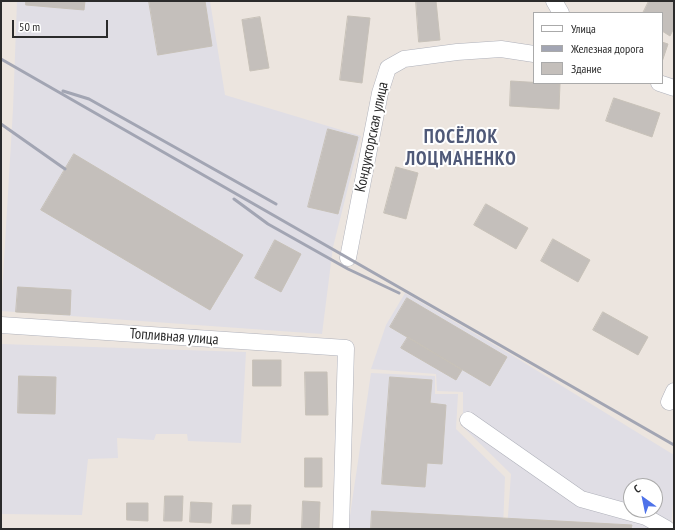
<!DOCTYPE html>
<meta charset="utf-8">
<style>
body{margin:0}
#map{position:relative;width:675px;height:530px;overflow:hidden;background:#ece5df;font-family:"PT Sans Narrow",sans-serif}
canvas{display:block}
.frame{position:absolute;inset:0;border:2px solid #2b2b2b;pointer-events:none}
.legend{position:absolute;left:533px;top:12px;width:130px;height:72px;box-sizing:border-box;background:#fff;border:1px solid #aaa;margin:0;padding:5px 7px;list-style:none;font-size:12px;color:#2b2b2b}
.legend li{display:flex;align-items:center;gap:8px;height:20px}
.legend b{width:20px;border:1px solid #aaa}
.north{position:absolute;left:623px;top:478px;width:40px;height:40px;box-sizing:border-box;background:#fff;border:1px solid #aaa;border-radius:50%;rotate:327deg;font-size:11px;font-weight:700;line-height:16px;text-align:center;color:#2b2b2b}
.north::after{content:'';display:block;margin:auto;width:14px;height:18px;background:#4e72e9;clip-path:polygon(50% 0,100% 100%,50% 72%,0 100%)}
.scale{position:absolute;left:12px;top:20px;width:96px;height:18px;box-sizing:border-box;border:2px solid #2b2b2b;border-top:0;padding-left:5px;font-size:12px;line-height:14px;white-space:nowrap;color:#2b2b2b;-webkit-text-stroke:3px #fff;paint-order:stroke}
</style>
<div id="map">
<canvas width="675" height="530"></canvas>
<div class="frame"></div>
<ul class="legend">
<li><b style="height:5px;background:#fff"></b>Улица</li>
<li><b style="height:5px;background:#a2a5b3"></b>Железная дорога</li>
<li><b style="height:11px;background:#c4bfbb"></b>Здание</li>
</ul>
<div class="north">С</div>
<div class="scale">50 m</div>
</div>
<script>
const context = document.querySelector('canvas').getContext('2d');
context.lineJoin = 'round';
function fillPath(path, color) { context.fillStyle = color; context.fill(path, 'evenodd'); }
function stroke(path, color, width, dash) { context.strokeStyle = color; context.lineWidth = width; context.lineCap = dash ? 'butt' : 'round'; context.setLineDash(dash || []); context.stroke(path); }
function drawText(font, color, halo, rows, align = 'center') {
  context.font = font + ' "PT Sans Narrow",sans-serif'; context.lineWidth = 4; context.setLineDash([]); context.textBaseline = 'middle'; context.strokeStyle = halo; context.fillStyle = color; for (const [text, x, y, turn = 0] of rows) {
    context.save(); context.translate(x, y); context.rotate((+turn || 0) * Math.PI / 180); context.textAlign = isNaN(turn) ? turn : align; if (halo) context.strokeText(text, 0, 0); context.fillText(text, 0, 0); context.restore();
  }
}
const industrial = new Path2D(`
 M17,1H210L225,95L361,136L333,247L322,334L1,311L13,109Z
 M405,293L510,354L674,455V490L671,529H507L511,474L463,427V392L437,391L436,374L371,369L386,325ZM631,486H655V510H631Z
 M1,344L246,352L241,443L188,441L187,434H156L154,440L117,438L118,458L88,459L82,515L1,514Z
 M371,373L435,376V394H458L456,429L505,477L503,529H348Z`);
const building = new Path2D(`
 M26,1H85L84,10L26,5Z
 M149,1H205L212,46L158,55Z
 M416,1H436L440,40L419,42Z
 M649,1H674V28L670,36L662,31V13H643Z
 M348,16L370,18L362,83L340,80Z
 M260,17L269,68L250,71L242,20Z
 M662,42L668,44L662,62Z
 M511,81L560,84L559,109L510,106Z
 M614,98L660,113L652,137L606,121Z
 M328,129L358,137L338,214L308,207Z
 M74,154L243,255L210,310L41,210Z
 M396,167L418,173L406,219L384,213Z
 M486,204L528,228L516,249L474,225Z
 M553,239L590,260L578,282L541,261Z
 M275,240L301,254L281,292L255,278Z
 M18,287L71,290L70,315L16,312Z
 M407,298L507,357L490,386L390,327Z
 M603,312L648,337L638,355L593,330Z
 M408,337L462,370L456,380L401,348Z
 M253,360H281V386H253Z
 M305,372H327L328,415H306Z
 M19,376L56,377L55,414L18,413Z
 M390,377L432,380L430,403L446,405L442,464L427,463L425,487L382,484Z
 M305,458H322V487H305Z
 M165,496H183L182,521H164Z
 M303,501L320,502L319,528H302Z
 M191,502L212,503L211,523L190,522Z
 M127,503H148V521L127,520Z
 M233,505H251L250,524H232Z
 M372,511L632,525L631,529H371Z`);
const minor = new Path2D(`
 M554,1L561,13
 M659,83L674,88
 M348,258L380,93L388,68L404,59L457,52L501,49L534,54
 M1,325L346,348L341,529
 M669,402L674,391
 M468,420L581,499L646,517L667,529`);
const rail = new Path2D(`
 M1,59L674,445
 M63,91L89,99L276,204
 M1,124L65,169
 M234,199L268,224L348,269L399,293`);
const streetNames = [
 ["Кондукторская улица",372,137,-78],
 ["Топливная улица",174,337,4]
];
const districtNames = [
 ["ПОСЁЛОК",461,138],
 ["ЛОЦМАНЕНКО",461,160]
];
fillPath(industrial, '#e0dee5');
fillPath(building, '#c4bfbb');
stroke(building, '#c7c1b8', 1);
stroke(minor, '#afb1ba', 17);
stroke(minor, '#fff', 16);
stroke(rail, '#a2a5b3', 3);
drawText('15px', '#2b2b2b', '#fff', streetNames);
context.letterSpacing = '1px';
drawText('bold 19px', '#4f5978', '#fff', districtNames);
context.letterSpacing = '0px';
</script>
